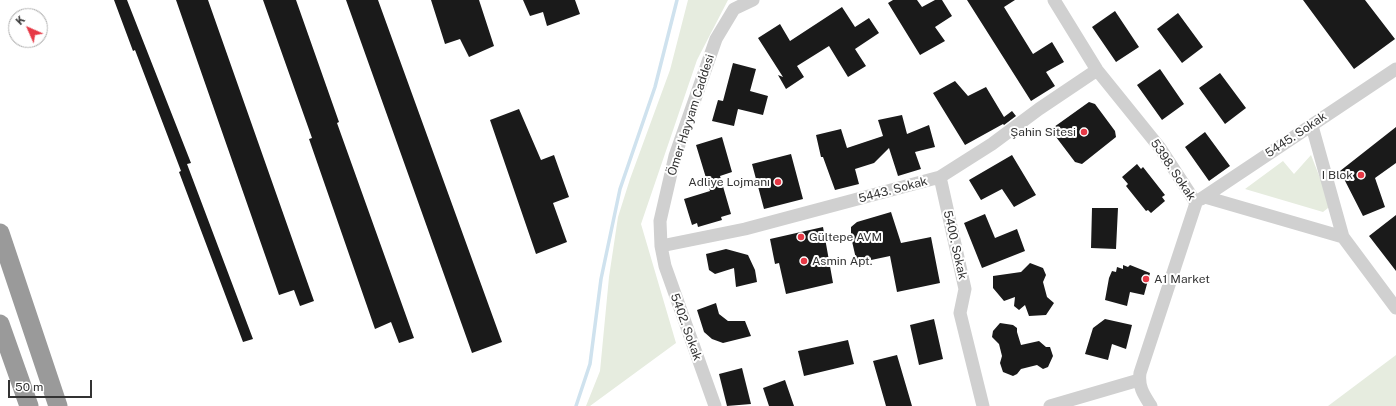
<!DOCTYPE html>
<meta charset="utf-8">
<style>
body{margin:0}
#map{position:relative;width:1396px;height:406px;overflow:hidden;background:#fff;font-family:"Public Sans",sans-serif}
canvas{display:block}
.north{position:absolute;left:8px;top:8px;width:40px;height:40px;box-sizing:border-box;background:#fff;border:1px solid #adadad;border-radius:50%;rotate:315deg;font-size:11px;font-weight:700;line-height:16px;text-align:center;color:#333}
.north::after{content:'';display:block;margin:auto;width:14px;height:18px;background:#e63946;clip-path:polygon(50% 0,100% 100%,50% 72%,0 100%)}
.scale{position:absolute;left:8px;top:380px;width:84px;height:18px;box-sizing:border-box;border:2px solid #333;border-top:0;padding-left:5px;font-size:12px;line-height:14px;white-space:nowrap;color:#333;-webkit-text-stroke:3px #fff;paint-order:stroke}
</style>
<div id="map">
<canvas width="1396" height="406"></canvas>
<div class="north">K</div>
<div class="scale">50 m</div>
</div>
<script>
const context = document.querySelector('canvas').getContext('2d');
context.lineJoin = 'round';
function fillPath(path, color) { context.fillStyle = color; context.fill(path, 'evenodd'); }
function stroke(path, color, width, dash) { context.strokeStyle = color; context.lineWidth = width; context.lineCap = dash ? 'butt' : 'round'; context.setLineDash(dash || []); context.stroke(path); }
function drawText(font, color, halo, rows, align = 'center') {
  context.font = font + ' "Public Sans",sans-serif'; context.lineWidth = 4; context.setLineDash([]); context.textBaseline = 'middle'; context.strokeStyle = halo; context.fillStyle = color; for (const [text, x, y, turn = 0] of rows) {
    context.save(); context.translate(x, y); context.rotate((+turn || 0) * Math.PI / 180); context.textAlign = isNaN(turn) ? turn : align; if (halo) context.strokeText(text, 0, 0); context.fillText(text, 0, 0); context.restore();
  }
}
const green = new Path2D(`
 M688,0H728L697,60L641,224L676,343L590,406H586L600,371L609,277L618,217L630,179L670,70Z
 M1311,155L1329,201L1328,208L1323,212L1245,189L1283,161L1294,174Z
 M1396,355V406H1328Z`);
const stream = new Path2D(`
 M576,406L590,364L601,279L620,189L655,87L677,0`);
const building = new Path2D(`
 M114,0H127L191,163L187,164L253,339L243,342L179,172L181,171L135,50L133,51Z
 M176,0H208L314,301L300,306L294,290L279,295Z
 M263,0H296L339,122L337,123L414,338L399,343L391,322L375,329L309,139L312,138Z
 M346,0H378L502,342L472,353Z
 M431,0H479L494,46L469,57L460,39L445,44Z
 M523,0H575L580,14L547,26L543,12L530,16Z
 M893,0H917L922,7L935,0H942L952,16L935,27L945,41L920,55L888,3Z
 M967,0H1015L1004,7L1033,54L1052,42L1064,62L1046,72L1055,86L1031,101Z
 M1303,0H1365L1395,39L1354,69Z
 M842,7L855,27L869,18L879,33L855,49L866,66L848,77L829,46L797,66L804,77L786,89L778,75L783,77L758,38L780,24L790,41Z
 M1115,11L1139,47L1116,62L1092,27Z
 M1178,13L1203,47L1182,63L1157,29Z
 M733,63L756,69L750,91L768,96L763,115L738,109L734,126L712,121L718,100L723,101Z
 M1160,69L1184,104L1162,120L1137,85Z
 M1220,73L1246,108L1225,124L1199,88Z
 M955,81L968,96L986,87L1004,117L1012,111L1016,116L1004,125L1003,124L965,145L933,93Z
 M1089,102L1095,104L1115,131L1116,137L1082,164L1075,162L1053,133L1054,127Z
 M519,109L541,160L554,155L569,197L553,203L567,242L536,254L490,120Z
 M902,115L907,134L929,125L935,147L915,152L921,169L898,176L889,148L874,163L855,169L859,184L835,190L823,157H821L816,135L841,129L847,148L883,136L878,120Z
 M1396,127V163L1375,178L1385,207L1363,216L1340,171Z
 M1205,132L1230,166L1209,181L1185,147Z
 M722,137L732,172L720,176L731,214L721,217L722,220L698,227L697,223L692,225L684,199L710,191L696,145Z
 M791,154L803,199L764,209L752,164Z
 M1012,155L1036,195L1014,207L1002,189L981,200L969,180Z
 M1137,164L1141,169L1143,167L1165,195L1162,197L1165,201L1151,213L1148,210L1146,211L1126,186L1128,184L1122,177Z
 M1092,208H1118L1116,249L1091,248Z
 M891,212L901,243L931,237L940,283L897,292L890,256L857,263L851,237V227L857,222Z
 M985,214L995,238L1017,229L1025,251L982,268L964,223Z
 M1396,215V271L1369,236Z
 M823,227L833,283L786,294L779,263L775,264L770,239Z
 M726,249L748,255L755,270L757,282L736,287L734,268L715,274L709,270L706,254Z
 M1030,263L1043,268L1046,275L1043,282L1047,297L1054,303L1046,315L1029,316L1025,305L1019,310L1014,306L1015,297L1004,301L993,288V276L1021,272Z
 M1123,265L1128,267L1130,265L1150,273L1144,295L1130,292L1127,306L1105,300L1109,278L1112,271L1116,272L1117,267L1123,269Z
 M716,303L719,314L728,321H745L751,336L723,343L712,339L704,332L697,310Z
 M934,319L943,359L919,365L910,325Z
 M1105,319L1132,325L1126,349L1112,344L1108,360L1085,354L1093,328Z
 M1000,323L1013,325L1017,328V332L1021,345L1039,341L1046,347H1050L1053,356L1048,367L1043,369L1037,365L1021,369L1017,374L1013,376L1003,372L1000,363L1002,356L999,344L992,337L993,331Z
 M848,340L854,364L804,376L798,351Z
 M897,355L912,406H886L873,361Z
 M742,368L751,404L727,406L719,374Z
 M785,380L794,406H769L763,388Z`);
const minor = new Path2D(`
 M1054,0L1097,70L1160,148L1196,203L1140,373C1138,387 1144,395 1151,406
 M940,177L965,289L960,313L983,406
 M1205,197L1343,237L1312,126
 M1201,199L1396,69
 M1343,237L1396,308
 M661,246L745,229L940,177L992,144L1039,109L1097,70
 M715,406L665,266L661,246L660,221L675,156L716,39L734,9L753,0
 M1050,406L1139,380`);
const highway = new Path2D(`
 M0,233L58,406
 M0,324L29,406`);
const markers = [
 [1084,132,4,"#e63946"],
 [1361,175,4,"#e63946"],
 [778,182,4,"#e63946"],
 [801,237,4,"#e63946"],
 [804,261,4,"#e63946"],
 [1146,279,4,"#e63946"]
];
const streetNames = [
 ["Ömer Hayyam Caddesi",691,115,-72],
 ["5445. Sokak",1296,135,-34],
 ["5398. Sokak",1173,170,56],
 ["5443. Sokak",893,190,-15],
 ["5400. Sokak",955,245,77],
 ["5402. Sokak",686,327,70]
];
const poiNames = [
 ["Şahin Sitesi",1076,132],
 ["I Blok",1353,175],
 ["Adliye Lojmanı",770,182],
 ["Gültepe AVM",809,237,"left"],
 ["Asmin Apt.",812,261,"left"],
 ["A1 Market",1154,279,"left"]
];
fillPath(green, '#e6ecdf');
stroke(stream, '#cfe2ee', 3.5);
fillPath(building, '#1a1a1a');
stroke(minor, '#d0d0d0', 13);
stroke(highway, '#9a9a9a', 19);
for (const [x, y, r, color] of markers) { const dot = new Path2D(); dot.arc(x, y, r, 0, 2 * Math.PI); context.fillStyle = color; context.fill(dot); stroke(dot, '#fff', 1.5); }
drawText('12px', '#333', '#fff', streetNames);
drawText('12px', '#333', '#fff', poiNames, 'right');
</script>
